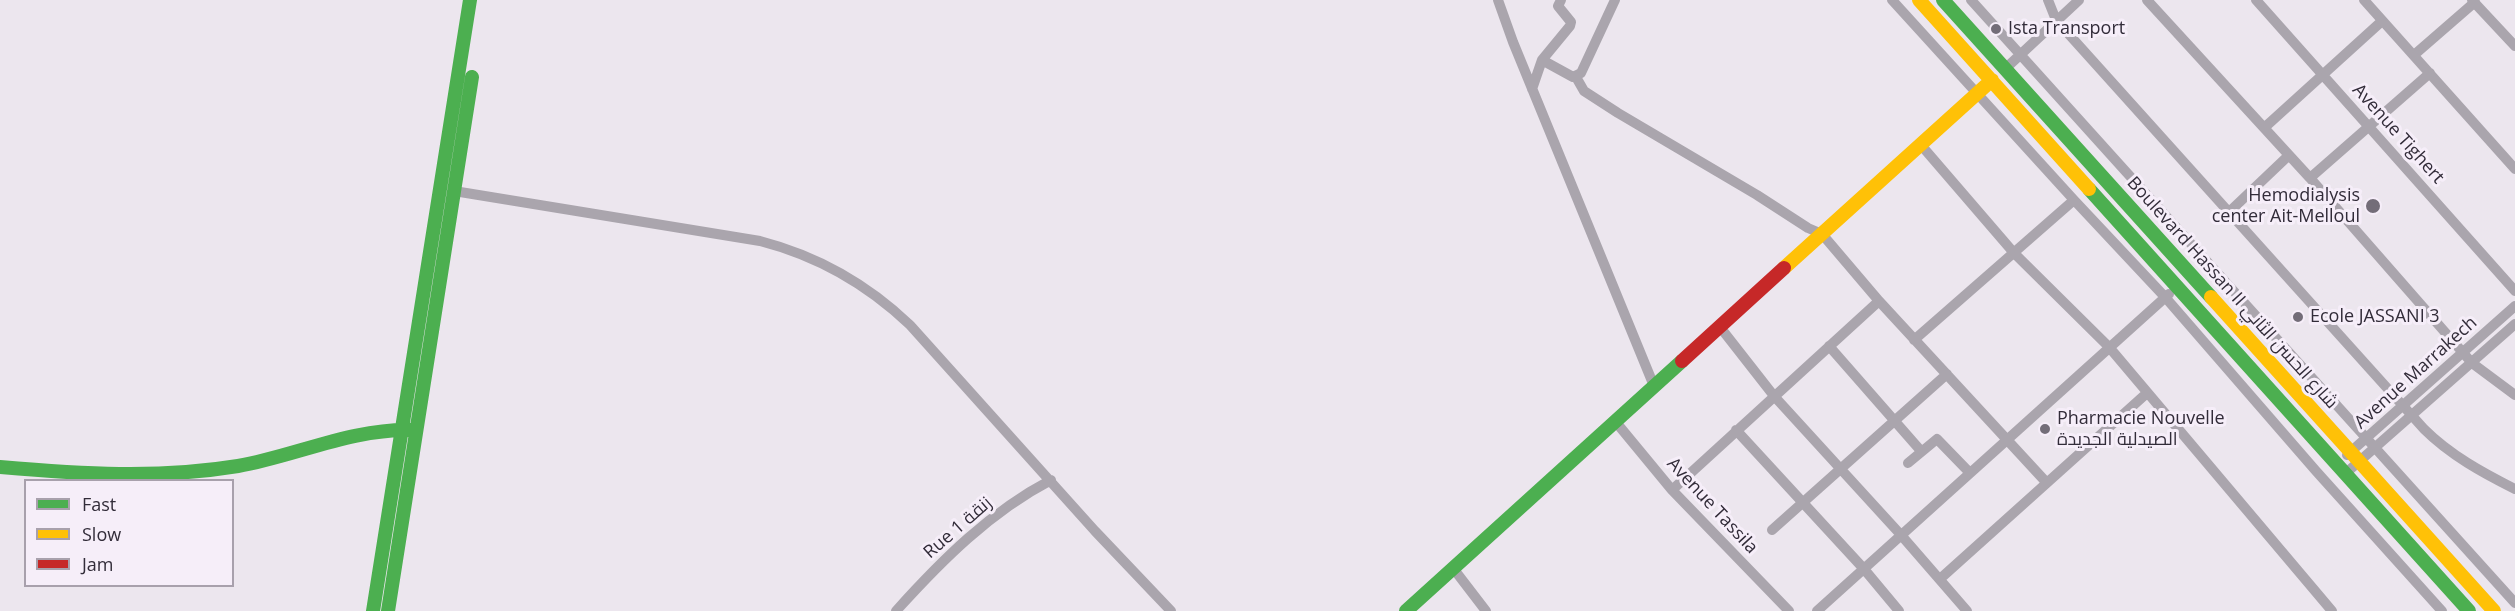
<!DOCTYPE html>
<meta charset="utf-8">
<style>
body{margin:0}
#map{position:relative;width:2515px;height:611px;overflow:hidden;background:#ece6ee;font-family:"Open Sans",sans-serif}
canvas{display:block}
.legend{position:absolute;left:24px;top:479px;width:210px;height:108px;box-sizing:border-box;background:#f6eef9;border:2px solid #a8a0ac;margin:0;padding:8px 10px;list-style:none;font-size:18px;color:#322c39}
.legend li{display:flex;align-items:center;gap:12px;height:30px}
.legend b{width:30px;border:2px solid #a8a0ac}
</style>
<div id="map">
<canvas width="2515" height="611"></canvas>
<ul class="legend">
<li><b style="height:8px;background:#4caf50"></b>Fast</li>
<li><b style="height:8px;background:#ffc107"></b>Slow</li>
<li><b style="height:8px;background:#c62828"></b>Jam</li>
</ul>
</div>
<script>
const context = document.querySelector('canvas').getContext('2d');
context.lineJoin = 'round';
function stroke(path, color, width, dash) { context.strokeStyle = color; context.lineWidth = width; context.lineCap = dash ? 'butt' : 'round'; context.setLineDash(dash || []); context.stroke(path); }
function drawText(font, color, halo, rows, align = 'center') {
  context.font = font + ' "Open Sans",Cairo,sans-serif'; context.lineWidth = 6; context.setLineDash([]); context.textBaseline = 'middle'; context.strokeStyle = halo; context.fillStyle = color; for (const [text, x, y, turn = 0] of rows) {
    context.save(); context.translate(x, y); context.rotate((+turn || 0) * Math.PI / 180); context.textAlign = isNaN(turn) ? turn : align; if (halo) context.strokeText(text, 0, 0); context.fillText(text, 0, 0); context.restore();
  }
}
const street = new Path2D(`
 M1498,0L1513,42L1654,386
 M1892,0L2074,200L2165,297L2316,471L2442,611
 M1971,0L2515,603
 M2048,0L2056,20L2424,429C2450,455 2483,473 2515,489
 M2147,0L2310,178L2472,363L2515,395
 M2256,0L2515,291
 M2364,0L2515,169
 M2472,0L2515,46
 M2414,55L2475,2
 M1542,60L1573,77L1581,73L1615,0
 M2006,68L2079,0
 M1576,77L1584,91L1618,113L1757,195L1808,228L1822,234L1879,301L2046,482
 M1532,89L1542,60L1570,26L1571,22L1558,6L1561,0
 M2264,128L2382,21
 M1921,145L2014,253L2109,347L2332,611
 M2310,178L2430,73
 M454,191L760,241C818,256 866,283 910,325L1095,531L1171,611
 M2229,212L2289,155
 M1720,327L1774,396L1901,535L1967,611
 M1914,340L2074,200
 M1829,346L1921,451
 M1615,421L1672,490L1789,611
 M1736,430L1864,569L1899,611
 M2347,455L2515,306
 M1908,463L1937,439L1970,473
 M2346,473L2515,324
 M1672,490L1879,301
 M1772,530L1947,374
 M1453,568L1486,611
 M1941,578L2147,393
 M896,611C942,560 990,512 1051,480
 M1817,611L2169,294`);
const fast = new Path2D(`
 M1943,0L2211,297
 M2089,189L2469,611
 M0,467C80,474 159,479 238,466C295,456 353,428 412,430
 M373,611L470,0
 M388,611L472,77
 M1406,611L1682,361`);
const slow = new Path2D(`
 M1919,0L2089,189
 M1784,268L1992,80
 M2211,297L2494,611`);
const jam = new Path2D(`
 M1682,361L1784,268`);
const markers = [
 [1996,29,6,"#736d78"],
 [2373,206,8,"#736d78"],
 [2298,317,6,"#736d78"],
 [2045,429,6,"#736d78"]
];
const poiNames = [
 ["Ista Transport",2008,29],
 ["Hemodialysis",2360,196,"right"],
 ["center Ait-Melloul",2360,217,"right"],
 ["Ecole JASSANI 3",2310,317],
 ["Pharmacie Nouvelle",2057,419],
 ["الصيدلية الجديدة",2057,440]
];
const streetNames = [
 ["Avenue Tighert",2398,134,48],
 ["Boulevard Hassan II شارع الحسن الثاني",2232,293,48],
 ["Avenue Marrakech",2416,373,-42],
 ["Avenue Tassila",1712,506,47],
 ["Rue 1 زنقة",958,528,-41]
];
stroke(street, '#aaa5ad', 10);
stroke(fast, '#4caf50', 14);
stroke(slow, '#ffc107', 14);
stroke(jam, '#c62828', 14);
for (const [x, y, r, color] of markers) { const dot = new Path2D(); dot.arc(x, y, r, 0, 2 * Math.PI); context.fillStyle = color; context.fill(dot); stroke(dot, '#f6eef9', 2); }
drawText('18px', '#322c39', '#f6eef9', poiNames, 'left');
drawText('18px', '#322c39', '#f6eef9', streetNames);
</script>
